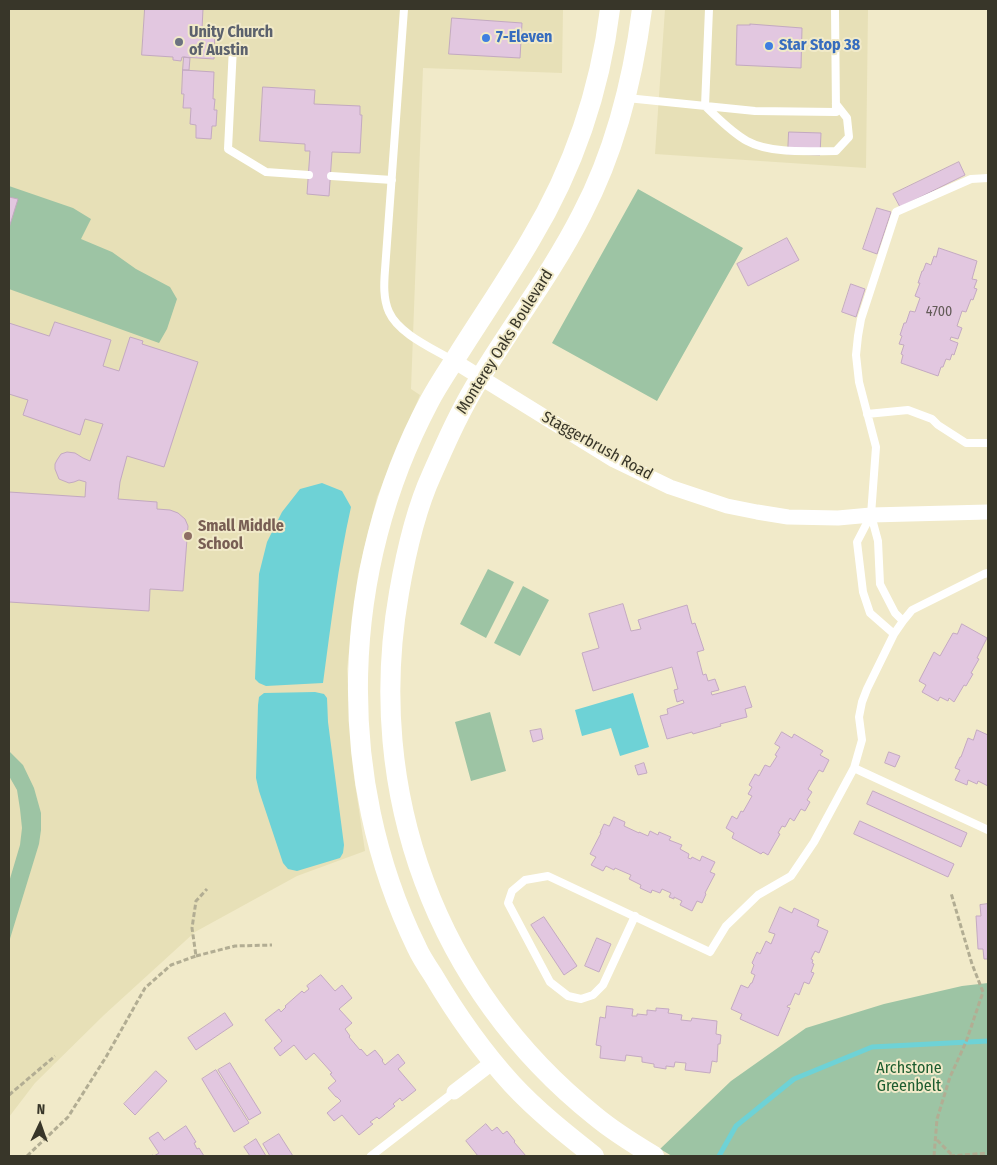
<!DOCTYPE html>
<style>
body{margin:0}
#map{position:relative;width:997px;height:1165px;overflow:hidden;background:#f1eac9;font-family:"Fira Sans Condensed",sans-serif}
canvas{display:block}
.frame{position:absolute;inset:0;border:10px solid #383629;pointer-events:none}
.north{position:absolute;left:15px;top:1100px;width:50px;height:50px;-webkit-text-stroke:4px #f1eac9;paint-order:stroke;rotate:3deg;font-size:14px;font-weight:700;line-height:20px;text-align:center;color:#383629}
.north::after{content:'';display:block;margin:auto;width:18px;height:22px;background:#383629;clip-path:polygon(50% 0,100% 100%,50% 72%,0 100%)}
</style>
<div id="map">
<canvas width="997" height="1165"></canvas>
<div class="frame"></div>
<div class="north">N</div>
</div>
<script>
const context = document.querySelector('canvas').getContext('2d');
context.lineJoin = 'round';
function fillPath(path, color) { context.fillStyle = color; context.fill(path, 'evenodd'); }
function stroke(path, color, width, dash) { context.strokeStyle = color; context.lineWidth = width; context.lineCap = dash ? 'butt' : 'round'; context.setLineDash(dash || []); context.stroke(path); }
function drawText(font, color, halo, rows, align = 'center') {
  context.font = font + ' "Fira Sans Condensed",sans-serif'; context.lineWidth = 4; context.setLineDash([]); context.textBaseline = 'middle'; context.strokeStyle = halo; context.fillStyle = color; for (const [text, x, y, turn = 0] of rows) {
    context.save(); context.translate(x, y); context.rotate((+turn || 0) * Math.PI / 180); context.textAlign = isNaN(turn) ? turn : align; if (halo) context.strokeText(text, 0, 0); context.fillText(text, 0, 0); context.restore();
  }
}
const built = new Path2D(`
 M9,9H563L562,73L423,68L411,389L420,395L377,497L358,574L347,669L353,770L365,851L297,876L195,932L104,1015L35,1083L9,1117Z
 M665,9H868L866,168L655,154Z`);
const green = new Path2D(`
 M9,186L73,208L91,219L81,239L112,252L136,269L170,287L177,299L167,329L159,343L9,289Z
 M638,189L743,248L657,401L552,343Z
 M488,569L514,582L486,638L460,624Z
 M523,586L549,600L520,656L494,643Z
 M490,712L506,771L471,781L455,722Z
 M9,751L23,765L34,788L41,813V830L39,844L9,942V882L20,845L22,828L20,809L17,790L9,776Z
 M988,983V1156H672L660,1149L731,1081L806,1028L884,1004L962,986Z`);
const water = new Path2D(`
 M322,483L342,491L351,507C338,565 331,624 323,683L266,686L259,683L255,679L259,574L267,542L282,512L300,489Z
 M315,692L324,694L327,698L328,722L344,845L343,853L340,858L297,871L288,869L283,863L259,791L256,778L258,705L259,697L264,693Z
 M633,693L649,747L620,756L611,728L582,736L575,710Z`);
const stream = new Path2D(`
 M719,1156L736,1126L794,1079L872,1047L988,1041`);
const building = new Path2D(`
 M145,9H203L202,29L215,30L214,59L182,57L181,61L173,60V57L142,55Z
 M452,18L522,23L520,58L449,54Z
 M750,24L802,28L801,68L736,65L737,25H750Z
 M184,57L190,58L189,70H183Z
 M183,70L214,72L213,99H215L214,110H217L216,126H212L211,139L196,138V125L190,124L191,108H183L184,94H182Z
 M263,87L315,90L314,104L360,106V115H362L360,153L332,152L329,196L307,194L310,151H305V144L260,141Z
 M789,132L821,133L820,155L788,154Z
 M959,162L965,175L900,207L893,194Z
 M9,197L18,199L9,228Z
 M877,208L891,212L877,254L863,249Z
 M787,238L799,260L748,286L737,264Z
 M939,248L977,261L972,279L977,280L974,288L977,289L973,300L971,299L966,312L962,311L957,326L962,328L958,339L951,337L950,340L958,343L954,355L952,354L950,360L946,359L943,367H941L938,376L901,363L903,355L901,354L904,345L899,344L902,336L900,335L904,323H906L910,311L915,312L920,298L915,296L920,283H918L922,271H923L926,263L931,265L934,256L936,257Z
 M851,284L865,289L856,317L842,312Z
 M55,322L111,340L103,366L119,371L130,337L143,341L142,344L198,362L164,467L127,456L120,482L118,499L157,502V509L170,510L178,513L185,519L188,526L183,591L150,589L149,611L9,602V492L85,497L86,482L79,480L74,482L69,483L59,479L55,469V464L57,460L61,454L67,452L75,453L83,458L90,461L103,424L85,419L80,435L23,415L28,400L9,394V323L49,336Z
 M623,604L631,631L641,629L638,620L687,605L692,624L695,623L704,650L697,652L703,675L706,674L708,681L715,679L719,690L711,692L712,695L745,686L752,707L745,709L747,717L720,724L721,726L693,734L692,732L667,739L660,716L668,714L667,709L684,703L683,700L677,702L674,690L678,689L672,667L593,691L582,653L599,648L589,614Z
 M962,624L987,638L977,658L979,659L971,673L973,674L966,686L964,685L954,702L949,698L948,701L940,697L938,701L922,692L926,685L919,681L934,652L940,656L953,633L957,634Z
 M541,729L543,739L533,742L530,731Z
 M977,730L988,735V786L978,781L977,784L968,780L967,785L955,780L960,770L955,768L960,757H961L968,738L973,740Z
 M782,732L792,738L794,734L823,751L820,755L829,760L823,772L819,770L808,789L812,792L807,800L810,802L805,811L801,809L794,821L790,818L785,827L782,826L778,833L780,834L768,855L763,852L761,854L732,838L734,833L726,828L732,816L737,819L741,811L743,812L752,796L748,794L752,787L749,785L755,774L759,776L765,765L770,767L777,756L775,755L780,747L775,744Z
 M889,752L900,756L895,767L885,763Z
 M644,763L647,773L638,775L635,766Z
 M873,791L967,833L961,847L867,804Z
 M614,817L625,822L624,826L639,833V832L648,836L650,831L658,835L659,832L671,837L669,840L682,845L680,849L689,854L688,858L691,859L692,857L700,861L702,856L715,862L710,872L715,874L705,893L706,894L702,903L697,901L692,911L680,905L682,901L674,897V899L669,897L671,893L662,889L660,893L652,890L651,893L640,888L641,885L629,879L631,875L615,868L614,870L606,866L603,871L591,865L596,857L590,854L601,833H600L604,824L609,826Z
 M860,821L954,864L948,877L854,834Z
 M988,904V959H984L983,949H978L976,916H981L980,905Z
 M780,907L792,913L794,908L819,920L817,926L828,931L819,953L815,951L811,959L813,960L812,963L814,964L811,972L814,973L809,984L804,982L799,995L795,993L790,1005H788L787,1007L790,1008L778,1036L740,1019L742,1014L731,1009L741,985L748,988L751,983H752L755,975L751,973L754,965L752,963L757,952L760,954L766,941L771,944L775,934L769,932Z
 M544,917L577,966L564,975L531,925Z
 M597,938L611,944L599,972L585,966Z
 M321,975L335,991L342,985L352,998L339,1009L352,1023L345,1029L350,1036L349,1037L360,1050L361,1049L367,1056L375,1050L383,1060L382,1061L385,1065L398,1054L405,1063L398,1069L416,1090L402,1101L400,1098L393,1104L395,1106L379,1119L377,1117L370,1122L373,1124L359,1135L342,1115L334,1121L327,1113L341,1101L337,1097H336L328,1088L336,1081L330,1074L332,1073L314,1053L306,1060L294,1045L280,1056L274,1048L282,1041L265,1020L279,1009L281,1012L286,1007L285,1006L302,991L304,993L309,989L307,986Z
 M607,1006L633,1009L632,1016H637V1014L647,1015V1010L656,1011V1008L669,1009L668,1013L682,1015L681,1020L691,1021L692,1018L717,1021L716,1034L721,1035L720,1044H718L717,1062L712,1061L710,1073L685,1070L686,1063L675,1062L674,1067L666,1066V1069L654,1067V1064L642,1062V1057L626,1055L625,1061L600,1058L601,1046L596,1045L600,1017L605,1018Z
 M225,1013L233,1025L196,1050L188,1038Z
 M230,1063L261,1113L249,1120L218,1070Z
 M216,1070L249,1123L234,1132L202,1079Z
 M156,1071L167,1081L135,1115L124,1104Z
 M486,1124L492,1131L497,1127L503,1134L507,1131L515,1141L514,1142L526,1156H478L466,1141Z
 M186,1126L196,1142L194,1143L197,1149L199,1148L204,1156H150L153,1155L154,1156L159,1153L149,1138L158,1132L164,1140Z
 M279,1134L293,1156H270L263,1144Z
 M256,1139L266,1156H250L244,1147Z`);
const path = new Path2D(`
 M196,956L235,946L272,945
 M9,1095L55,1056
 M937,1140L952,1155
 M27,1156L68,1117L106,1057L145,988L171,965L196,956L192,928L196,901L207,889
 M934,1156L937,1119L950,1077L966,1042L983,992L972,964L951,893
 M950,1156L988,1153`);
const service = new Path2D(`
 M404,9L385,270C384,283 383,299 389,312C399,334 432,348 452,360
 M709,9L705,106C718,118 731,132 747,141C771,154 809,151 836,151L849,137L847,118L836,104
 M233,47L228,149L266,172L309,175
 M627,98L755,111L836,112L835,9
 M331,176L392,180
 M867,414L908,410L932,419L938,425L966,443H988
 M871,515L857,542L863,592L870,613L894,634
 M903,621L895,613L880,584L878,541L871,515L876,447L859,382L856,355L858,336L861,319L896,212L971,179L988,178
 M854,768L988,830
 M635,916L603,985L593,995L581,999L568,996L550,982L508,903L512,891L525,880L548,876L710,952L726,926L758,895L791,876L814,842L854,768L862,740L859,717L862,702L867,689L894,634L903,621L912,610L984,574L988,573
 M371,1156L454,1092`);
const minor = new Path2D(`
 M454,361L614,460L670,487L727,506L757,512L788,517L838,518L871,515L988,512
 M454,1092L493,1062`);
const tertiary = new Path2D(`
 M642,9C633,79 615,151 582,214C553,271 515,321 482,375C462,406 447,440 432,474C415,511 406,552 399,593C364,792 436,989 595,1116C613,1131 634,1144 654,1156
 M594,1156C566,1134 537,1111 512,1084C482,1051 456,1014 433,975C427,966 421,957 417,948C333,776 340,570 429,402C438,385 449,369 459,353C483,315 509,277 531,239C573,169 600,90 610,9`);
const markers = [
 [486,38,5,"#3f7fe0"],
 [179,42,5,"#6b7280"],
 [769,46,5,"#3f7fe0"],
 [188,536,5,"#8d6e63"]
];
const numberNames = [
 ["4700",939,312]
];
const worshipNames = [
 ["Unity Church",189,33],
 ["of Austin",189,51]
];
const shopNames = [
 ["7-Eleven",496,38],
 ["Star Stop 38",779,46]
];
const streetNames = [
 ["Monterey Oaks Boulevard",505,342,-58],
 ["Staggerbrush Road",597,446,29]
];
const educationNames = [
 ["Small Middle",198,527],
 ["School",198,545]
];
const parkNames = [
 ["Archstone",909,1069],
 ["Greenbelt",909,1087]
];
fillPath(built, '#e7e0b7');
fillPath(green, '#9dc4a4');
fillPath(water, '#6ed2d6');
stroke(stream, '#6ed2d6', 5);
fillPath(building, '#e2c7e0');
stroke(building, '#c3a9c1', 1);
stroke(path, '#b2ad93', 3, [5, 2.5]);
stroke(service, '#fff', 8);
stroke(minor, '#fff', 15);
stroke(tertiary, '#fff', 20);
for (const [x, y, r, color] of markers) { const dot = new Path2D(); dot.arc(x, y, r, 0, 2 * Math.PI); context.fillStyle = color; context.fill(dot); stroke(dot, '#f1eac9', 2); }
drawText('14px', '#625a57', null, numberNames);
drawText('bold 16px', '#5b616d', '#f1eac9', worshipNames, 'left');
drawText('bold 16px', '#366cbe', '#f1eac9', shopNames, 'left');
drawText('16px', '#383629', '#f1eac9', streetNames);
drawText('bold 16px', '#785e54', '#f1eac9', educationNames, 'left');
drawText('16px', '#1c5c2f', '#f1eac9', parkNames);
</script>
